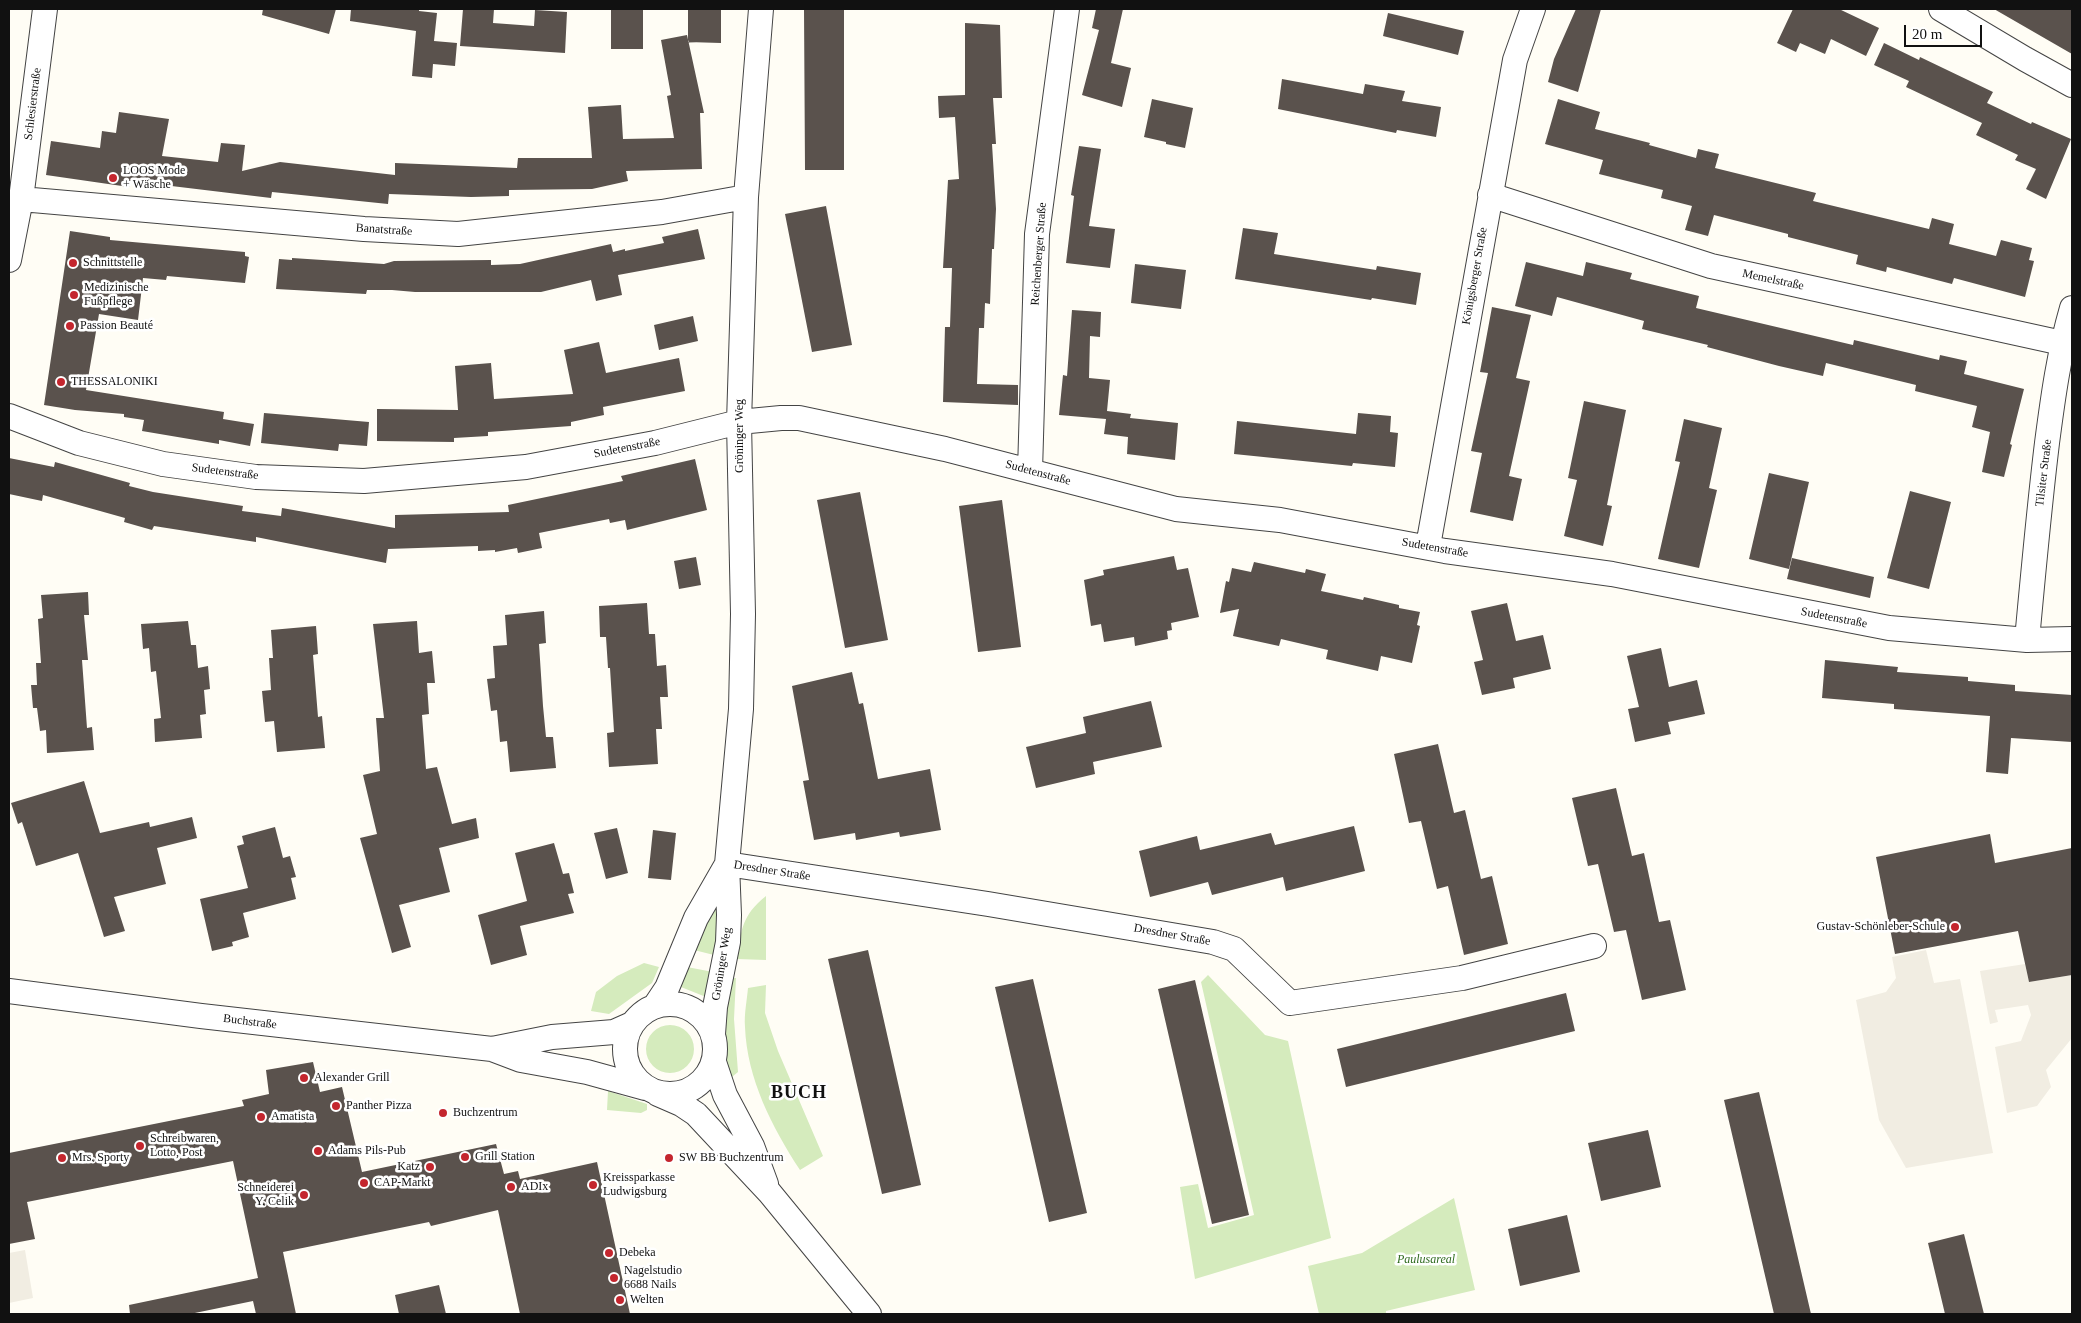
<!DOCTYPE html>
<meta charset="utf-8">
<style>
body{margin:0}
#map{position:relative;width:2081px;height:1323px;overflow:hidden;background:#fffdf5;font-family:"Times New Roman",serif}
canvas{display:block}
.frame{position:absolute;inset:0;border:10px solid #111;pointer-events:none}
.scale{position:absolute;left:1904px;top:25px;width:78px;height:22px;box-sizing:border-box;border:2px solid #111;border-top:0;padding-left:6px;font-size:15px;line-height:18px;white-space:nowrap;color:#111;-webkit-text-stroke:4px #fff;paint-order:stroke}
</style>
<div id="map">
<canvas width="2081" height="1323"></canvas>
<div class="frame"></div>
<div class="scale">20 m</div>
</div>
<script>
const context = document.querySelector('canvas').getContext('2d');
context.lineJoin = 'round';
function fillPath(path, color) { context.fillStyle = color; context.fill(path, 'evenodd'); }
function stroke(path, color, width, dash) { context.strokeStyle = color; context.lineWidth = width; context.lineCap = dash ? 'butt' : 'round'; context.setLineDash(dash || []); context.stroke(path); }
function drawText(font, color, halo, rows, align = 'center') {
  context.font = font + ' "Times New Roman",serif'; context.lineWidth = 5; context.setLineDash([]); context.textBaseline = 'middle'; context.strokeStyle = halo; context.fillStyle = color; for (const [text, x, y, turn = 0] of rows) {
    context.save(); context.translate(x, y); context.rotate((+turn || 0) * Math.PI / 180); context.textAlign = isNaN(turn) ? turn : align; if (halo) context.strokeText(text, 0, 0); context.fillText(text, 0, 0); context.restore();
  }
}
const green = new Path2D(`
 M766,896V960L737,959C741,930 742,915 766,896Z
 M726,898L718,956L694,950L709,906Z
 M644,963L659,967L652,983L609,1014L591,1011L596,992L617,976Z
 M687,967L713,972L706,997L681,987Z
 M1208,975L1265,1035L1288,1041L1331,1238L1195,1279L1180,1187L1198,1184L1208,1228L1254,1215L1201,982Z
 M732,978H736L734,1019L738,1072L727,1081L725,1023Z
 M766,985L765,1013L778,1051L823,1156L800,1170C772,1127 747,1079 745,1027C744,1014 747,1000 748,988Z
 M646 1049a24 24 0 1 1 48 0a24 24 0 1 1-48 0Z
 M608,1091L647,1104V1110L641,1113L607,1110Z
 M1454,1198L1475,1290L1386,1311V1314H1319L1308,1266L1362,1253Z`);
const plaza = new Path2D(`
 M1926,950L1934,983L1960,979L1993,1153L1906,1168L1879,1120L1856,1000L1886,992L1896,978L1892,957Z
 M2025,964L2029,982L2072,975V1038L2046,1070L2051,1087L2037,1106L2007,1113L1995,1047L2021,1041L2031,1015L2028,1005L1995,1010L1998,1022L1990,1024L1980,971Z
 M25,1250L33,1298L9,1303V1253Z`);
const building = new Path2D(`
 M263,9H336L329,34L262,15Z
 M351,9H419V11L437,13L434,41L457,43L455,66L433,64L432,78L412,76L416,31L350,21Z
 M463,9H494L493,23L534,26L535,10L567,12L565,53L460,46Z
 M611,9H643V49H611Z
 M688,9H721V43L688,42Z
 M804,9H844V170H805Z
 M1096,9H1123L1111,63L1131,68L1122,107L1082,95L1099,30L1092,28Z
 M1576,9H1601L1578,92L1548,82L1554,59Z
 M1793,9H1839L1879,28L1866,56L1831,39L1825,54L1800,43L1796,52L1777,43Z
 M1994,9H2072V54Z
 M1388,13L1464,31L1458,55L1383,36Z
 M965,23L1000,25L1002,98H993L996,144H992L996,209L994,249H992L990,304L985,303L984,328H979L977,384L1018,385V405L943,402L945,327H950L952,268H943L948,180L959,179L955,117L939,118L938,96L965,95Z
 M687,35L704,113H700L702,169L626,171L628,181L592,189L509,190V196L471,197L389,194L388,204L272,192L271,198L130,181L129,187L46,175L51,141L100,148L102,131L116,133L119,112L169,119L162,156L218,162L221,143L245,145L242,171L280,162L395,175V163L517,168L518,158H592L588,107L621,105L623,139L674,138L667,96L671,95L661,40Z
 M1884,43L1919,60L1920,57L1993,92L1987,103L2031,124L2032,122L2071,139L2046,199L2026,189L2036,169L2015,160L2018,155L1976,135L1982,123L1906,87L1909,81L1874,65Z
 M1282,79L1363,94L1365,84L1405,91L1402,101L1441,107L1436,137L1397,130L1396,133L1278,109Z
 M1152,99L1193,108L1185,148L1166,144V142L1144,137Z
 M1558,99L1600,112L1595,129L1650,143L1649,145L1696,158L1698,149L1719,154L1715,168L1816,193L1813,201L1929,229L1932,218L1954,224L1949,244L1996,256L2001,240L2032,248L2029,260L2034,261L2025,297L1954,278L1952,284L1887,267L1886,272L1856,264L1858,255L1788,237V234L1714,215L1708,236L1685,230L1692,206L1661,198L1663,190L1599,174L1603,160L1545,144Z
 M1079,146L1101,149L1089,226L1115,229L1110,268L1066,263L1074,196L1071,195Z
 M826,206L852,345L812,352L785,214Z
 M1243,228L1278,233L1274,254L1376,270L1377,266L1421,273L1416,305L1372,298L1371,300L1235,279Z
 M698,229L705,259L618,275L622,295L596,301L591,280L541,292H415L392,290H367L366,294L276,289L279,259L292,260V258L384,264L394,261L491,260V265L520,264L611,244L613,252L625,249V251L664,243L662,237Z
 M70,231L110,237V240L245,252V256L249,257L245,283L167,276L166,280L143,278L138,320L99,314L86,390L224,412L223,419L254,424L250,446L219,440V444L142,431L144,420L124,417V414L75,410L44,405Z
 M1526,262L1583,276L1586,262L1632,273L1630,279L1699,296L1696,308L1853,345L1854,340L1939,360L1940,355L1967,361L1964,374L2024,389L2010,444L2012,445L2004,477L1982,472L1990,432L1972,427L1977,406L1915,391L1916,385L1826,363L1823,376L1779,366L1707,347L1708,345L1642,329L1644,321L1557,297L1552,316L1515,306Z
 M1135,264L1186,270L1181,309L1131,303Z
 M1492,307L1531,315L1516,378L1530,381L1509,476L1522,479L1513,521L1470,512L1482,453L1471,451L1488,373L1480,372Z
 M1072,310L1101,312L1100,337L1090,336L1089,378L1110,380L1107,411L1131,414L1130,418L1178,423L1175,460L1127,454L1128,437L1104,434L1106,419L1059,415L1063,375L1067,376Z
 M693,316L698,341L659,350L654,325Z
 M599,342L606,373L679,358L685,391L603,407L604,415L571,422V426L488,432V436L454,438V442L377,441V409L458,410L455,366L491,363L494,399L573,394L564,350Z
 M1584,401L1626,410L1607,505L1612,506L1603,546L1564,536L1577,480L1568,478Z
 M264,413L369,422L367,446L339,444L338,451L261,443Z
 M1358,413L1391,416L1390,432L1398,433L1395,467L1353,463L1352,466L1234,454L1237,421L1356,434Z
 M1684,419L1722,428L1709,488L1717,490L1699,568L1658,559L1680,462L1675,461Z
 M9,458L54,467L55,462L130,483L129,486L153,492L243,506L242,511L281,516L282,508L395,528V515L509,512L508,505L623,481L621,476L695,459L707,510L627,530L625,520L610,523L609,519L539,533L542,548L518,553L517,548L495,552V550L478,551V546L388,549L386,563L256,537V542L154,526L152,530L124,522L125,518L43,495L42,501L9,494Z
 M1769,473L1809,482L1789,569L1749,559Z
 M1910,491L1951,502L1929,589L1887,578Z
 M860,492L888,640L845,648L817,500Z
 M1002,500L1021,647L978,652L959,506Z
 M1174,556L1177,570L1188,568L1199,617L1171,623L1172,630L1167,631L1168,639L1135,646L1134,637L1104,642L1101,624L1091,626L1084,580L1104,575L1103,570Z
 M696,557L701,585L679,589L674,561Z
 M1792,558L1874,577L1870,598L1787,579Z
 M1254,562L1305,573L1306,569L1326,574L1321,591L1363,600L1364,597L1399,605V608L1420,612L1417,625L1420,626L1412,663L1381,656L1378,671L1326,659L1328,650L1281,639L1279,646L1233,636L1239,609L1220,613L1226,581L1229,582L1232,568L1251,572Z
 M88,592L89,615H84L88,660H82L87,728L92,727L94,750L47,753L46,730L40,731L37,708H33L31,685H37L36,663H41L38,619L43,618L41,595Z
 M647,603L649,634H655L657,666L666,665L668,697H660L662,729H656L658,764L609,767L607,733L614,732L610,668H608L606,637H600L599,606Z
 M1507,603L1516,641L1543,635L1551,669L1513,678L1515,688L1482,695L1474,662L1483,660L1471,611Z
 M544,611L546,643L539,644L543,706L546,737H553L556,768L510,772L507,741L500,742L497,710L491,711L487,679L495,678L493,646L507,645L505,615Z
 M188,621L191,645H196L198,668L208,666L210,689L204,690L206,714L200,715L202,738L155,742L154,719L161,718L156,671L151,672L149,648L143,649L141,624Z
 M417,621L419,653L432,651L435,683H427L429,714L422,715L426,769L437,767L452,824L476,818L479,838L439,848L450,892L399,905L411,947L392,953L360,838L377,834L363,775L380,771L376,718H384L373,624Z
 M316,626L318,654L313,655L318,717L322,716L325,748L277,752L274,721L265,722L262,691L271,690L269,658H273L271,630Z
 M1661,648L1669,687L1697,680L1705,714L1668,722L1671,734L1635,742L1628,709L1639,707L1627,656Z
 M1825,660L1898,667L1897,672L1968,677V681L2015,685V691L2072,695V742L2011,738L2008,774L1986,772L1990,716L1894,709V704L1822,698Z
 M852,672L859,704L863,703L878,779L930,769L941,830L900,837L899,832L856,840L855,833L814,840L803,781L809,780L792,686Z
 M1151,701L1162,747L1093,762L1095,774L1036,788L1026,747L1086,733L1083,717Z
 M1438,744L1454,813L1465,810L1481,879L1492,876L1508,944L1464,955L1448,886L1437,889L1421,821L1409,823L1394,754Z
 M84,781L100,833L149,822L150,827L192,817L197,838L157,848L166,884L114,897L125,931L104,937L78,853L36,866L22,822L18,824L11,803Z
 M1616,788L1632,856L1644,853L1659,922L1670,920L1686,990L1642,1000L1626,930L1614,932L1598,864L1588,866L1572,798Z
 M1354,826L1365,871L1286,891L1283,877L1212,895L1208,882L1150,897L1139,851L1197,836L1200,850L1271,833L1275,845Z
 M275,827L283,858L290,856L296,877L291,878L296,899L243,913L249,937L232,942L233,946L212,951L200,899L248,888L237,846L244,844L242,836Z
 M617,828L628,873L606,879L594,833Z
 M653,830L676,833L671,880L648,878Z
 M1990,834L1995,863L2072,848V975L2029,982L2018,931L1895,954L1876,857Z
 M554,843L563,874L569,873L574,893L568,894L574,913L520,926L527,955L491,965L478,915L527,901L515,853Z
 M868,950L921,1185L882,1194L828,959Z
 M1033,979L1087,1213L1049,1222L995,987Z
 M1195,980L1249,1215L1212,1224L1158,989Z
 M1566,993L1575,1031L1346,1087L1337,1049Z
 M313,1062L320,1092L342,1087L362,1172L496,1144L504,1174L518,1171L520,1179L597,1162L630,1314H520L498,1210L431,1226L429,1222L283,1252L296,1314H256L253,1301L190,1314H130L129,1305L258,1278L233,1161L27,1202L35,1239L9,1244V1153L244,1106L242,1100L269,1094L266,1070Z
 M1759,1092L1777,1168L1811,1314H1774L1724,1100Z
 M1648,1130L1661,1187L1601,1201L1588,1143Z
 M1567,1215L1580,1272L1520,1286L1508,1229Z
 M1964,1234L1984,1314H1945L1928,1243Z
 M439,1285L446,1314H399L395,1295Z`);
const street = new Path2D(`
 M1941,9L2025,59L2072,85
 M1490,195L1711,266L2062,343
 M21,199L364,229L458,234L662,212L746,197
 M9,260L21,199L45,9
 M9,416L79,443L163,464L256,477L364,481L526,467L655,443L739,422L781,418H799L945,449L1176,509L1280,520L1445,551L1612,574L1889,628L2027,640L2072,639
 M1030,471L1037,234L1067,9
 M1428,546L1515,60L1533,9
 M2027,640C2033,575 2039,509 2047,443C2053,397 2059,353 2072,308
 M727,864L988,904L1213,942L1234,949L1290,1003L1462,978L1594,946
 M9,991L201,1016L492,1049L552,1037L614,1032L632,1024
 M625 1049a45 45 0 1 1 90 0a45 45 0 1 1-90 0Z
 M655,1006L667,988L696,918L727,864
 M713,1034L715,1007L728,942L729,915L727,864L741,709L743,614L739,422L746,197L761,9
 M492,1049L521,1060L587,1072L645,1088
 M714,1062L725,1095L752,1146L766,1184
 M658,1094L681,1104L696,1114L769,1192L869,1314`);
const markers = [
 [113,178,5,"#c4262e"],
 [73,263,5,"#c4262e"],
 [74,295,5,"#c4262e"],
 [70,326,5,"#c4262e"],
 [61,382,5,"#c4262e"],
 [1955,927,5,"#c4262e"],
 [304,1078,5,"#c4262e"],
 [336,1106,5,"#c4262e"],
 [443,1113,5,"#c4262e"],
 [261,1117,5,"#c4262e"],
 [140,1146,5,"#c4262e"],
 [318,1151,5,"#c4262e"],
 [465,1157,5,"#c4262e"],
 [62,1158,5,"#c4262e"],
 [669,1158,5,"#c4262e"],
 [430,1167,5,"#c4262e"],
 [364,1183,5,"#c4262e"],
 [593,1185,5,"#c4262e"],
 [511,1187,5,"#c4262e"],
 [304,1195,5,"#c4262e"],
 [609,1253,5,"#c4262e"],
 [614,1278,5,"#c4262e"],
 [620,1300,5,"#c4262e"]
];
const streetNames = [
 ["Schlesierstraße",33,104,-83],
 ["Banatstraße",384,230,4],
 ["Reichenberger Straße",1039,254,-86],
 ["Königsberger Straße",1475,276,-80],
 ["Memelstraße",1773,280,12],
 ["Gröninger Weg",740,436,-90],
 ["Sudetenstraße",627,448,-11],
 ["Sudetenstraße",225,472,7],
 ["Sudetenstraße",1038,473,15],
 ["Tilsiter Straße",2044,473,-83],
 ["Sudetenstraße",1435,548,10],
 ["Sudetenstraße",1834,618,11],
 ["Dresdner Straße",772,871,9],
 ["Dresdner Straße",1172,935,10],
 ["Gröninger Weg",722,964,-81],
 ["Buchstraße",250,1022,7]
];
const poiNames = [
 ["LOOS Mode",123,171],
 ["+ Wäsche",123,185],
 ["Schnittstelle",83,263],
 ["Medizinische",84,288],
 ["Fußpflege",84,302],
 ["Passion Beauté",80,326],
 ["THESSALONIKI",71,382],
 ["Gustav-Schönleber-Schule",1945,927,"right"],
 ["Alexander Grill",314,1078],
 ["Panther Pizza",346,1106],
 ["Buchzentrum",453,1113],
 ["Amatista",271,1117],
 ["Schreibwaren,",150,1139],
 ["Lotto, Post",150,1153],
 ["Adams Pils-Pub",328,1151],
 ["Grill Station",475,1157],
 ["Mrs. Sporty",72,1158],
 ["SW BB Buchzentrum",679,1158],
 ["Katz",420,1167,"right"],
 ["Kreissparkasse",603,1178],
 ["Ludwigsburg",603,1192],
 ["CAP-Markt",374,1183],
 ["ADIx",521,1187],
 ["Schneiderei",294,1188,"right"],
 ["Y. Celik",294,1202,"right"],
 ["Debeka",619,1253],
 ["Nagelstudio",624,1271],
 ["6688 Nails",624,1285],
 ["Welten",630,1300]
];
const parkNames = [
 ["Paulusareal",1426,1260]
];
const districtNames = [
 ["BUCH",799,1093]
];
fillPath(green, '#d5ebbd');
fillPath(plaza, '#f1ede2');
fillPath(building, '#5a524d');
stroke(street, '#444', 26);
stroke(street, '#fff', 24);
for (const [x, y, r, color] of markers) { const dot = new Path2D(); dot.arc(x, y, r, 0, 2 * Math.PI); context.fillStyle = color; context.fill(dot); stroke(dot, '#fff', 2); }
drawText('12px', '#111', '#fff', streetNames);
drawText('12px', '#111', '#fff', poiNames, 'left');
drawText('italic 12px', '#2f6b1f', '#fff', parkNames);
context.letterSpacing = '1px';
drawText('bold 18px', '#111', '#fff', districtNames);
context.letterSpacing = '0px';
</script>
